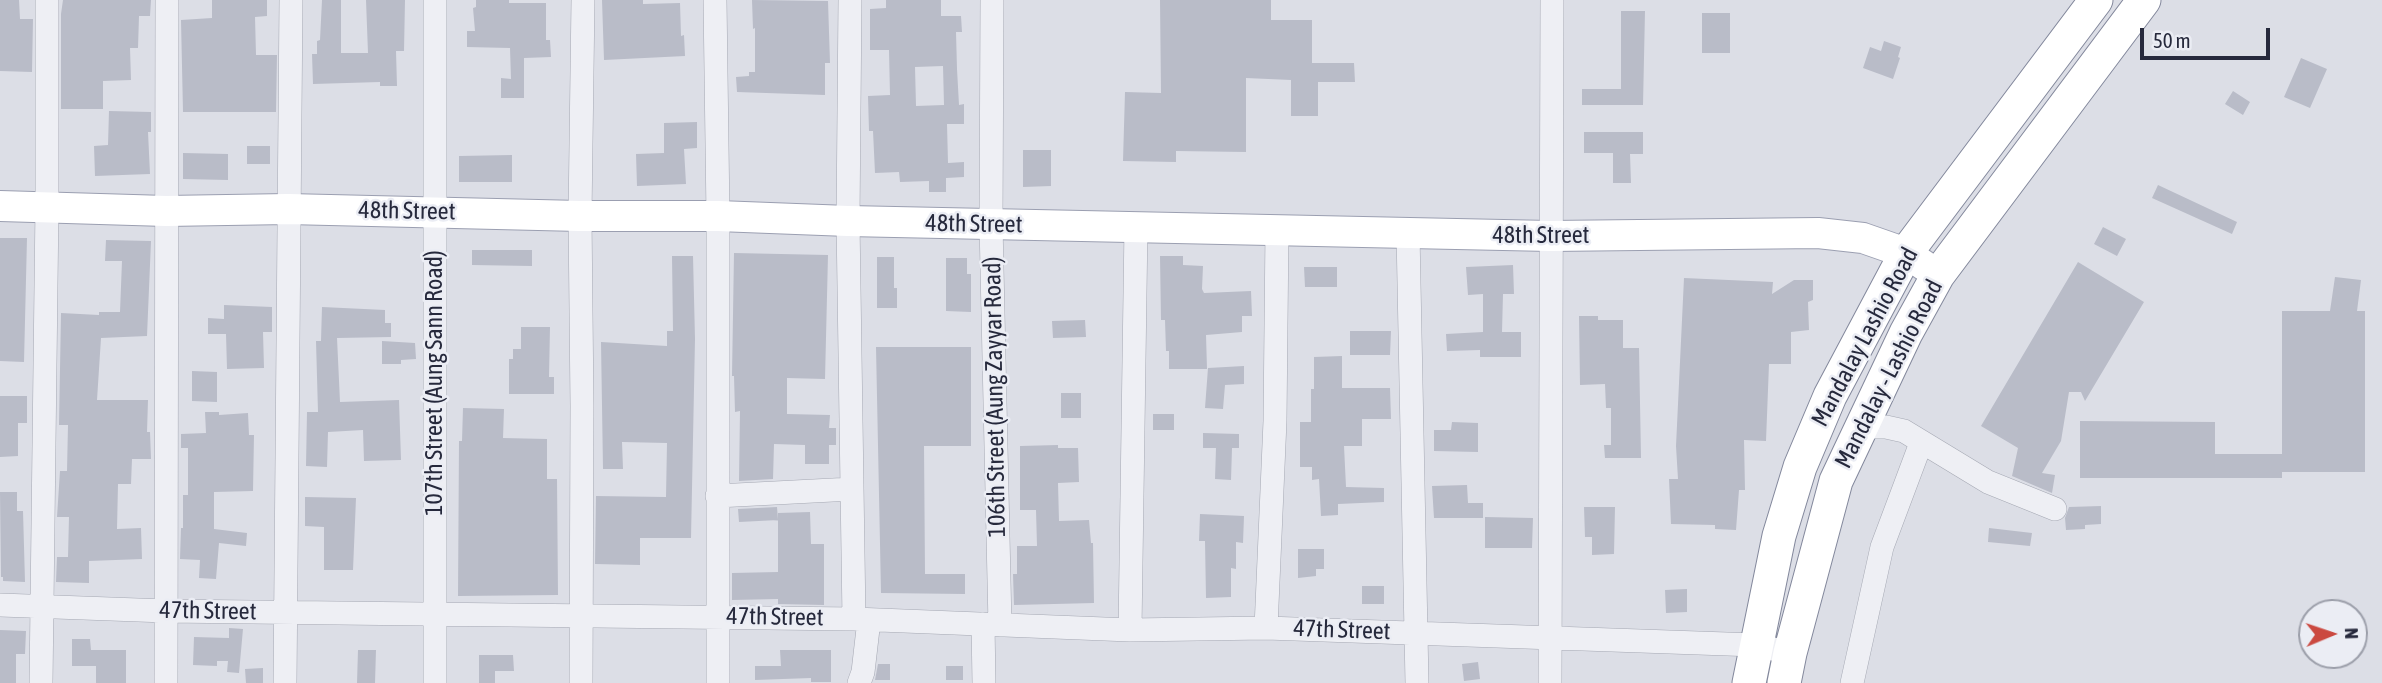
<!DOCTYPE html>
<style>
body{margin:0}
#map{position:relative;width:2382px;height:683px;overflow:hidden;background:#dcdee6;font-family:"Asap Condensed",sans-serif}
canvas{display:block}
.north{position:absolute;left:2298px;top:599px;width:70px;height:70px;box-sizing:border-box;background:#ebedf4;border:2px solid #9c9faa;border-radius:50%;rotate:88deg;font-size:19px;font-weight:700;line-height:28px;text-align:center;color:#26293c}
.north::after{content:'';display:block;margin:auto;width:24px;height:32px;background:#cb4940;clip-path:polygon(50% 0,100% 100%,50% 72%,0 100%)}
.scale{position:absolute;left:2140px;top:28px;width:130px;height:32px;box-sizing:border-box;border:4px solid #26293c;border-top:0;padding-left:9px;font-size:21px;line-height:24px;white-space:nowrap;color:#26293c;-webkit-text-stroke:5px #ebedf4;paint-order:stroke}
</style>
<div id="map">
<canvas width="2382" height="683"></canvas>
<div class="north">N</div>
<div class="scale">50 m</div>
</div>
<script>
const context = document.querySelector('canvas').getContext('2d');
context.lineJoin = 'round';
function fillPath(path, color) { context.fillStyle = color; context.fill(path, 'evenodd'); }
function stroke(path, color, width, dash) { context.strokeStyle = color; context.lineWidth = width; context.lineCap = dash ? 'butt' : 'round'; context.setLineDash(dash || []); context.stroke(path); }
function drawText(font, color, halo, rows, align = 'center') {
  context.font = font + ' "Asap Condensed",sans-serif'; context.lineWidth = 5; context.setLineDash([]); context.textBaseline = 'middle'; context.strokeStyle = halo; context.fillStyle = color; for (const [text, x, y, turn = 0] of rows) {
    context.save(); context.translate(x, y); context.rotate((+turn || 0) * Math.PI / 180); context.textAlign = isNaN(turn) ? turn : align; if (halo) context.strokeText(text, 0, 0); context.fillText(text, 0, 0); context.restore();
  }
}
const building = new Path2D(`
 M0,0H19L20,19H33L32,72L0,71Z
 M63,0H151L150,16H139L138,48H130L131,80L103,81V109H61V14Z
 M212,0H267V16L255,17L256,55H277L276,112H183L181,20L212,18Z
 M322,0H341V53H368L366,0H405L404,51H396L397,86H380V82L313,84L312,54H317V41L320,40Z
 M476,0H509V3H546V40H550L551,57L524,58V98H501V78L511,79L510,48L467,47V31H475L473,8L476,7Z
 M602,0H643V4L680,3L681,36L684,35L685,56L604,60Z
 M752,0L828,1L830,63H825V95L737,92L736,77L749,76V72H755V28L753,29Z
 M886,0H941V16H961L962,32H956L957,69L959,105L964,104V124H947L948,163L964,162V177L946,178V192H929V181L900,182L899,172L875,173L873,131H869L868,96L890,95L889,50H870V9L886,8ZM943,66L944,105L916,106L915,67Z
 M1160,0H1271V20H1312V63H1354L1355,82H1318V116H1291V80L1246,78V152L1176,151V162L1123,161L1125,92L1161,93Z
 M1621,11H1645L1643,105H1582V89H1621Z
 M1702,13H1730V53H1702Z
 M1884,41L1901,47L1898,57L1900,58L1893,79L1863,68L1870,47L1881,51Z
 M2301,58L2327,69L2310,108L2284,97Z
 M2233,91L2250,102L2243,115L2225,104Z
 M109,111L151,112V132H148L150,174L95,176L94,146L108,145Z
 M697,122V148L684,149L686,184L637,186L636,154L664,153V123Z
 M1584,132H1643V154H1630L1631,183H1613V153H1584Z
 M247,146H270V164H247Z
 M1023,150H1051V186L1023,187Z
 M183,153L228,154V180L183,179Z
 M512,155V182H459V156Z
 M2158,185L2237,222L2232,234L2152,198Z
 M2103,227L2126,239L2117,256L2094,244Z
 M0,238H27L24,362L0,361Z
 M106,240L151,241L147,336L101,338L97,400H148L147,432H150L151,459H132L131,484H118L117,529L141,528L142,559L89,561V583L56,582L57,557H68L69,517H57L60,471H67L68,425H59L61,313L99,315V312H120L122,261H105Z
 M472,250H532V266L472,265Z
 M734,253L828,255L825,379L787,378V414L830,415L829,428H836V445H829V464H805V445L774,444L773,479L739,481L740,411L735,412L734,376H732Z
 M672,256H693L695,339L691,538H640V565L595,564L596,496L666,497L667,443L622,442L623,469H603L601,342L667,346V331H673Z
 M1160,256H1183V265L1203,266L1202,289L1204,293L1251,291L1252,316H1242V332L1206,335L1207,369H1169V351H1166L1165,320H1161Z
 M877,257H894V288H897V308H877Z
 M946,258H967V274H971V312L946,311Z
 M2078,262L2144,302L2085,401L2081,392H2069L2061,441L2042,473L2055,475L2052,493L2012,476L2018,448L1981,426Z
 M1513,265L1514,294H1503L1502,332H1521V357H1480V350L1447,351L1446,334L1483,332V294L1468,295L1466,267Z
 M1304,267H1337V287H1305Z
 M2335,277L2361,280L2357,311H2365V472H2282V478H2080V421L2215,422V454H2282V311H2330Z
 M1684,278L1773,282L1772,294L1794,280H1813V300L1808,302L1809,330L1791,332V364H1769L1766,441L1744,440L1745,490H1739L1736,530L1715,529V525L1671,524L1669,479H1678L1676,446Z
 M224,305L272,307V332H263L264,368L227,369L226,334H208V318L224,319Z
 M322,307L385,310V323H391V337L337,338L340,402L399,400L401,460L364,461L363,430L328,432L327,467L306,466L307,412H318L316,341H321Z
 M1579,316H1598V320H1623V348H1639L1641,458H1605L1604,445H1611V408H1606L1605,384L1580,385Z
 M1085,320L1086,337L1053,338L1052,321Z
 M521,327H550L549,377H554V394H509V359H513V349H521Z
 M1350,331H1391L1390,355H1350Z
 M382,341L415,343L416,359L401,360V364H382Z
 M876,347H971V446H924L925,574H965V594L881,593Z
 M1342,356V388H1390L1391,419H1362V446H1344L1346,487L1384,488V502L1338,504V515L1321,516L1319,479L1312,480V467H1300V422H1311V389H1314V357Z
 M1244,366V384L1225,385L1223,409L1205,408L1208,368Z
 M192,371L217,372V402L192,401Z
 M1061,393H1081V418H1061Z
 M0,396H27V423H18V456L0,457Z
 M463,408L504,409L503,438L547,439V479H557L558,595L458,596L459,441H462Z
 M205,412H219V415L248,413L249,435H254L253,491L214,492V529L247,533L246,546L219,543L216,579L199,578L200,560L180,559L181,528H183V495H188V448H181V434L206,433Z
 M1153,414H1174V430H1153Z
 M1452,422L1478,423V452L1434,451V430H1451Z
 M1203,433L1239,434V448H1232L1231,480L1215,479L1216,448H1203Z
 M1058,445V448H1078L1079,482L1058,483L1059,521L1089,520L1091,543H1093L1094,603L1014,605L1013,574H1017V546H1037L1036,510H1020V446Z
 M1467,485L1468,503H1483V518H1434L1432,486Z
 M0,492H17V511H23L25,582L3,581V577H1Z
 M305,497L356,498L353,570H324V527L305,526Z
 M2101,506V524L2085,525V529L2066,530L2065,518L2069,507Z
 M777,507L778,520L739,522L738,509Z
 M1584,507H1615L1614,554L1592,555V537H1585Z
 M810,512L811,544H824V605L778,604V599L732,600V573L778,572V513Z
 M1200,514L1244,516L1243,543L1236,542V569L1231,568V597L1206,598L1205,541H1199Z
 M1485,517L1533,518L1532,548H1485Z
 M1989,528L2032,533L2030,546L1988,542Z
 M1298,549H1324V569H1316V576L1298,578Z
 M1362,586H1384V604H1362Z
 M1687,589V612L1666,613L1665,590Z
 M229,628L243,629L239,673L227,672L228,661H217V666L193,665L194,637L229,638Z
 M0,630L26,631L25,654H16V683H0Z
 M72,639H90L91,650H126V683H96V666H72Z
 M358,650H376L375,683H357Z
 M780,650H831V682H811V678L755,680V666H781Z
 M479,655H513L514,671H495V683H479Z
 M1478,662L1480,679L1464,681L1462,664Z
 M878,664H890V680H875Z
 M946,666H963V680H946Z
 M263,668V683H246L245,669Z`);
const minor = new Path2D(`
 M435,0V683
 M715,0L718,216V683
 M850,0L848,221L854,619
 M992,0L991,224L1000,625
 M1408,233L1417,683
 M1860,427H1886L1904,431L1988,482L2055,509
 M717,496L852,489
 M0,605L166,611L854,619L1130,630L1266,628L1756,645L1790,653
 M983,624L984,683
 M1266,628L1275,421L1277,230
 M1130,630L1136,226
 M41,683L47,206V0
 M166,683L167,0
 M285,683L291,0
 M581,683L582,406L580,216L583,0
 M859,683L863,672L869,620
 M1550,683L1552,0
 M1852,683L1882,547L1921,443`);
const major = new Path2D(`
 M0,206L166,211L288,209L580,216H718L848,221L1550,236L1818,233L1863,238L1906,253L1938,275`);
const highway = new Path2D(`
 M1749,683L1779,536L1800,467L1830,396L1906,253L2096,0
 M1784,683L1790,653L1836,481L1906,333L1938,275L2144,0`);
const streetNames = [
 ["48th Street",407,211,1],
 ["48th Street",974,224,1],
 ["48th Street",1541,235],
 ["Mandalay Lashio Road",1865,337,-62],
 ["Mandalay - Lashio Road",1889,374,-63],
 ["107th Street (Aung Sann Road)",434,383,-90],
 ["106th Street (Aung Zayyar Road)",995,397,-91],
 ["47th Street",208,611,1],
 ["47th Street",775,617,1],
 ["47th Street",1342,630,2]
];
fillPath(building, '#b9bcc8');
stroke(minor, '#a5a8b3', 24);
stroke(major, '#9b9fb1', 32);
stroke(highway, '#83889c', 35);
stroke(minor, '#eeeff4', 23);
stroke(major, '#fff', 30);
stroke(highway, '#fff', 33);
drawText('24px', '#26293c', '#ebedf4', streetNames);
</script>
